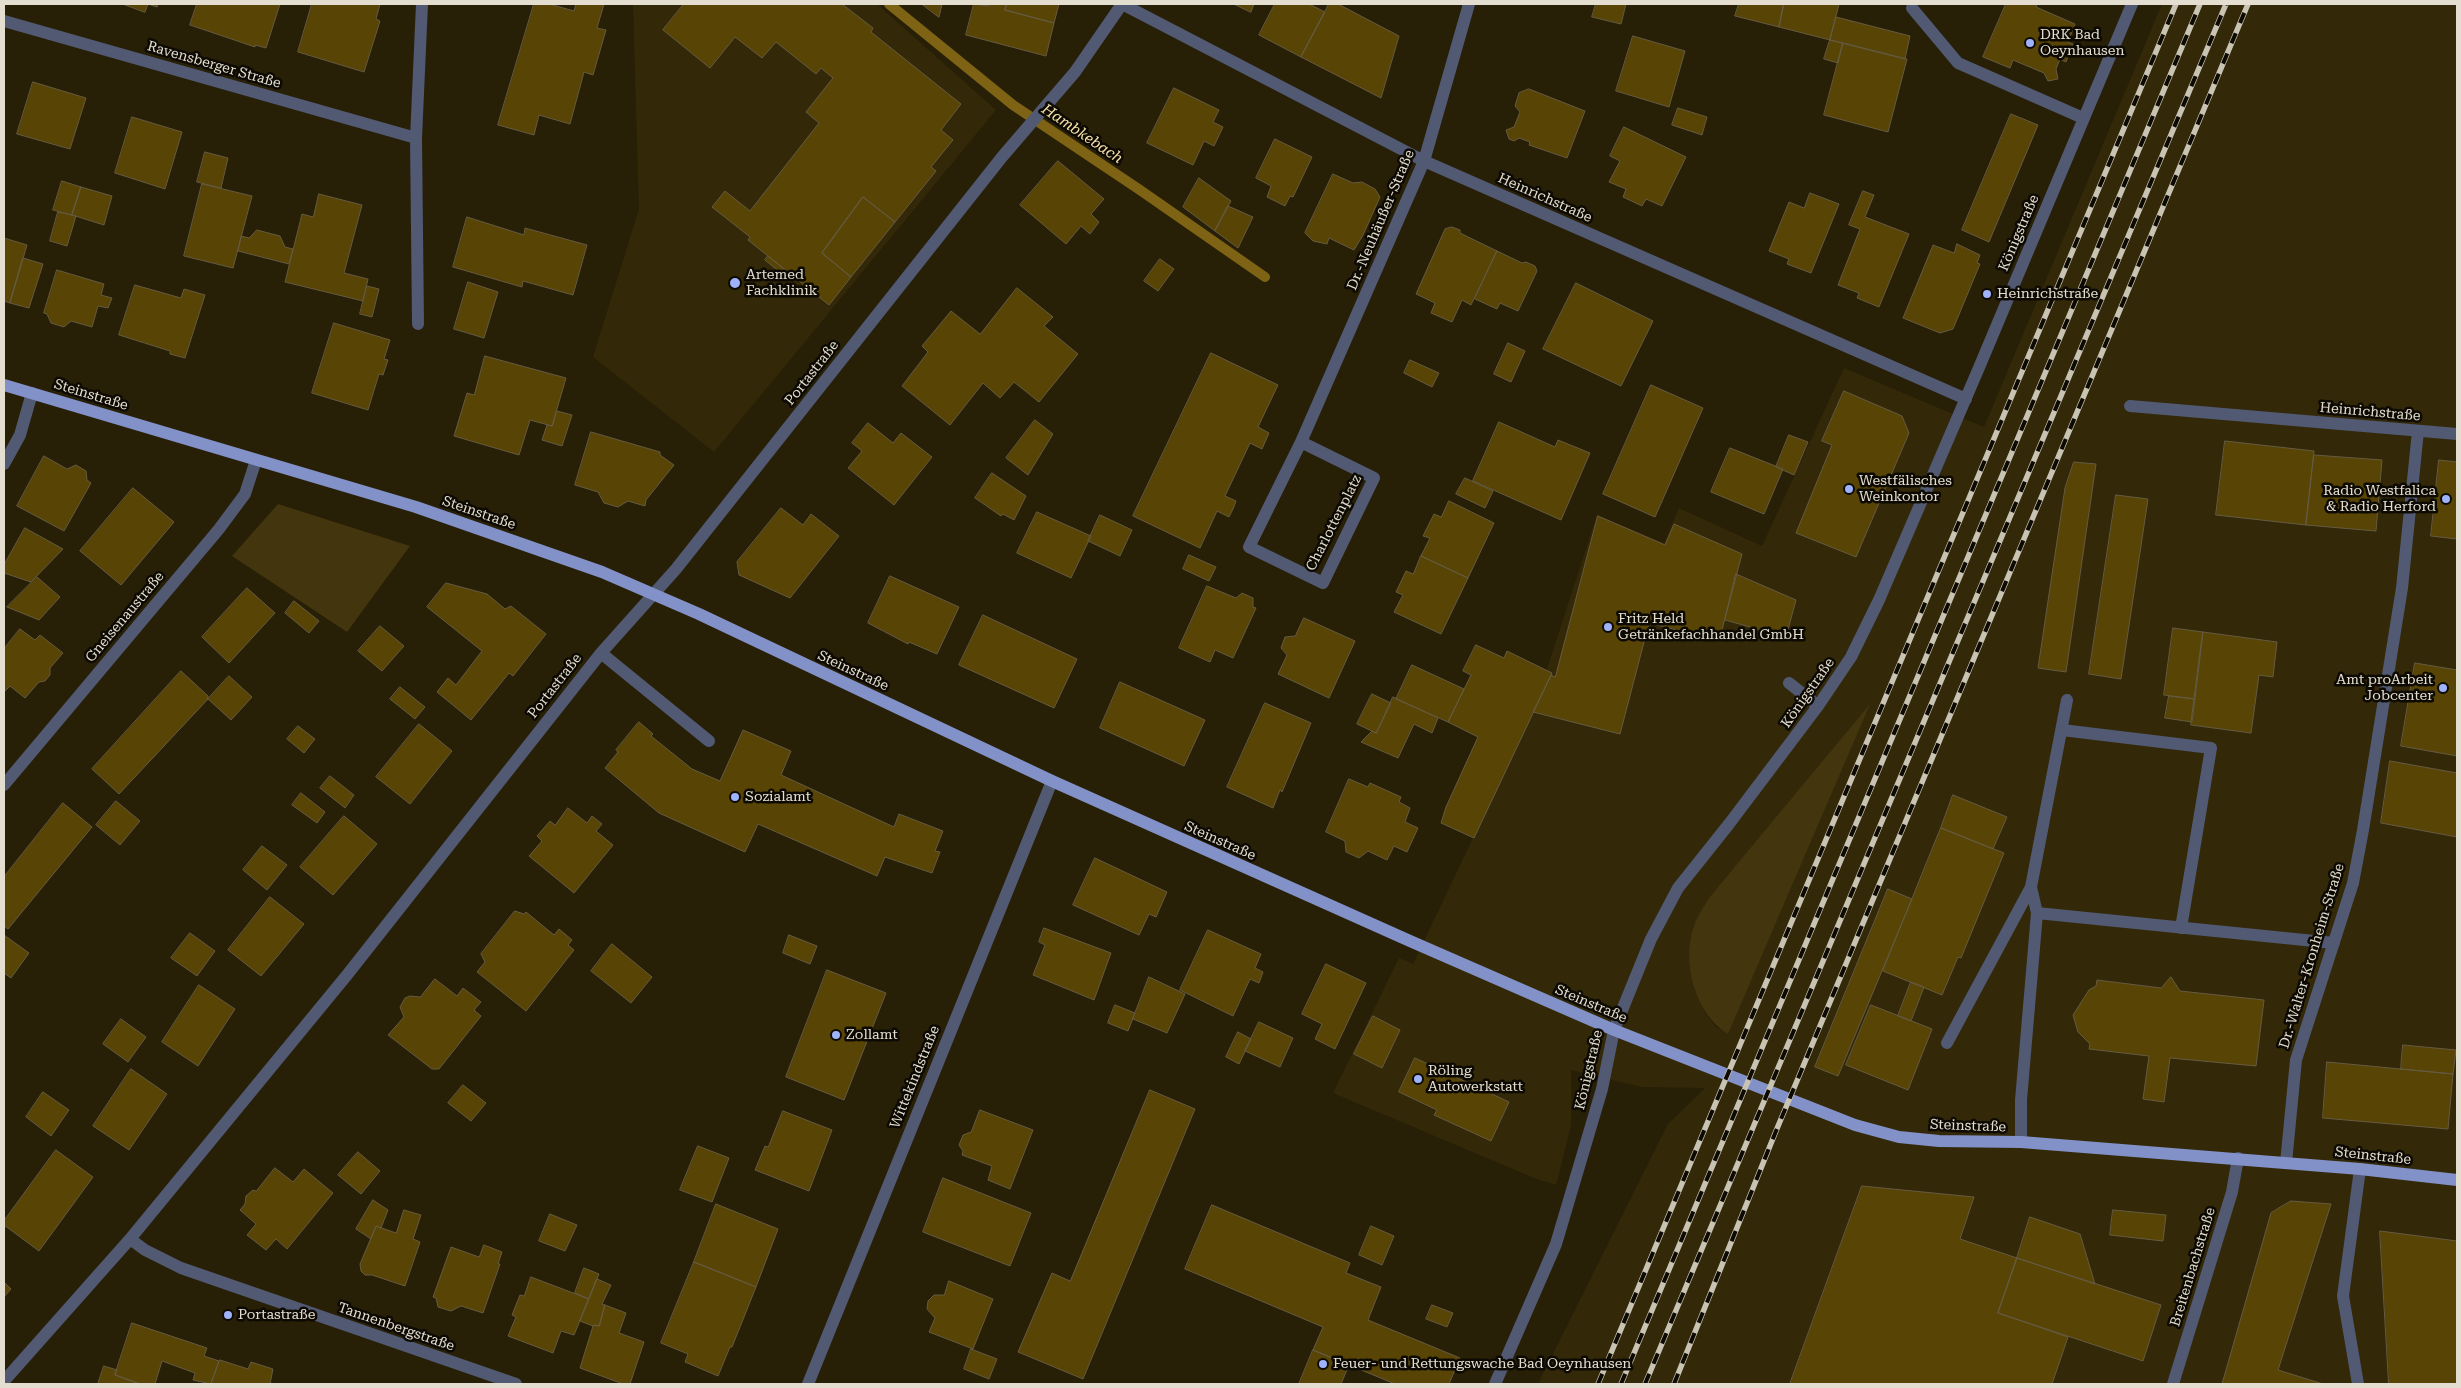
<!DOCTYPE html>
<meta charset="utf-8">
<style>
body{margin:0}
#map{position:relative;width:2461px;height:1388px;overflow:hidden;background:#281f07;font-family:"Roboto Serif",serif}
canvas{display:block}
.frame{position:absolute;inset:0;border:5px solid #e4ded0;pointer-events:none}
</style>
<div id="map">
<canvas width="2461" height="1388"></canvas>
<div class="frame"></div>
</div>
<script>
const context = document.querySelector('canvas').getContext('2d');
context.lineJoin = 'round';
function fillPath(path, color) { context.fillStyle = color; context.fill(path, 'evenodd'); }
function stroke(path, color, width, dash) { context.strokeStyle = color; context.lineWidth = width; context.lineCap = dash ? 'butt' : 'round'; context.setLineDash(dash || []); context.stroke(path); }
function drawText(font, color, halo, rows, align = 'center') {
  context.font = font + ' "Roboto Serif",serif'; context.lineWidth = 5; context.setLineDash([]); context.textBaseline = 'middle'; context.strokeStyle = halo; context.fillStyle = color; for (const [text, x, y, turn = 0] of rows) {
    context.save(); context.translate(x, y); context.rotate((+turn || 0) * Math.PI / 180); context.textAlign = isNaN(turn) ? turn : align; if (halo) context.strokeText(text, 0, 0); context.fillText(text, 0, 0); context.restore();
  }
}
const built = new Path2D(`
 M633,4H877L996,110L714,452L593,357L639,209Z
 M2162,4H2457V1384H1538L1668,1124L1705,1088L1642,1087L1571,1070V1125L1556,1185L1534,1178L1333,1093L1399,958L1413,964L1533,712L1597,515L1664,543L1679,508L1762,546L1844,368L1984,427ZM1694,925L1728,1033L1716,1027L1705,1013L1695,991L1690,946Z`);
const green = new Path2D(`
 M278,504L410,546L347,632L232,556Z
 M1870,704L1728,1034C1695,1015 1681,961 1694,926C1697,916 1704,907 1709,898Z`);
const stream = new Path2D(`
 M889,4L1013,105L1140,190L1265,277`);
const building = new Path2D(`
 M123,4H158L157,7L148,4L145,12Z
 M197,4H280L266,48L255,45V47L190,25Z
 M312,4H380L376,19L380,21L364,72L298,52Z
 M534,4H549L574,11L576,4H604L597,28L606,30L593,75L584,72L570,124L539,115L534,135L498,125Z
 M684,4H842L873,28L871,32L961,104L941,130L953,140L931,167L936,171L895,222L863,197L822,253L851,277L829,305L748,240L750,237L712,207L725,191L750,211L819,123L806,112L833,78L821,68L816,74L776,42L762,58L735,37L710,68L663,30Z
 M922,4H942L939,17Z
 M974,4L989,6L990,4H1007L1005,10L1054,23L1046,56L966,35Z
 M1007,4H1059L1054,23L1005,10Z
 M1234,4H1254L1251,12Z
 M1275,4H1309L1325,12L1301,57L1259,35Z
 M1329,4H1338L1399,36L1381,98L1301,57Z
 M1596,4H1626L1621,24L1592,17Z
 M1739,4H1784L1779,27L1735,16Z
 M1784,4H1839L1830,40L1779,27Z
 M2006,4H2037L2036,7L2075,24L2068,42L2073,44L2066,62L2060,59L2056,69L2058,79L2048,81L2044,73L2013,60L2010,68L1983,57Z
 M1836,17L1910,36L1905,59L1830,40Z
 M1633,36L1685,51L1669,107L1616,91Z
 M1830,40L1843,43L1838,63L1824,59Z
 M1843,43L1907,59L1888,132L1824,115Z
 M33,82L86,98L70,149L17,134Z
 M1174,88L1219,110L1213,122L1223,127L1214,146L1204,141L1193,165L1147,143Z
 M1529,89L1585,111L1567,158L1529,145L1530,142L1519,138L1514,141L1509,139L1506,130L1514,127L1520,112L1515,106L1519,93Z
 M1678,108L1707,117L1702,135L1672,125Z
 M2011,114L2038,125L1989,242L1962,230Z
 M132,117L182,132L165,189L115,173Z
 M1624,127L1686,157L1662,206L1646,199L1642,206L1623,197L1626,189L1609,182L1620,161L1610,156Z
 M1275,139L1312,157L1293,197L1290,196L1285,206L1267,197L1271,186L1256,178Z
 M205,152L228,158L221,188L197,182Z
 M1058,161L1104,199L1091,214L1099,222L1090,234L1081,226L1066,244L1020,205Z
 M1333,174L1353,183L1362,182L1375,189L1380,197L1363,235L1354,250L1329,238L1327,244L1313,241L1305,233Z
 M1199,178L1231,201L1215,231L1183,207Z
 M62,181L81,187L72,215L53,210Z
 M202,184L252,196L233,268L184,256Z
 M81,187L112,196L104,225L72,215Z
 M1863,191L1874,195L1865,217L1909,234L1879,307L1857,298L1859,293L1838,285L1860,229L1849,225Z
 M1810,193L1839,204L1811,273L1787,264L1789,259L1769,251L1789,202L1804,208Z
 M319,194L362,205L344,273L368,279L363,301L285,282L302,214L313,217Z
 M863,197L895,222L851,277L822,253Z
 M1228,206L1253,217L1238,248L1215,231Z
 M58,212L76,216L67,246L50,241Z
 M467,217L524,235L525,228L587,245L573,295L523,281L522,287L453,267Z
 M1452,227L1460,230V233L1497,251L1471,305L1462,300L1452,322L1431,313L1435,303L1416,294L1445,229Z
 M257,230L280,236L285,247L293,249L289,264L238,251L241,236L249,238Z
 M4,238L27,245L10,303L4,301Z
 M1957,244L1980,255L1977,263L1980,264L1953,329L1940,333L1903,318L1933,245L1954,253Z
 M1497,251L1522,263L1526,262L1535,266L1537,271L1518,311L1500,303L1497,309L1475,299Z
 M768,256L784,269L781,273L765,260Z
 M23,258L43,264L29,308L10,303Z
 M1160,259L1174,269L1158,291L1144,281Z
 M57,270L104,284L101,295L112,298L108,308L98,306L92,327L71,321L64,327L51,323L47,314L44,313Z
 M468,282L498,292L484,338L454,329Z
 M1576,283L1653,321L1621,386L1543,349Z
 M135,285L181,298L184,289L205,295L185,358L170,354V351L119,335Z
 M367,286L379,289L372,317L360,314Z
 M1017,288L1053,317L1044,326L1078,354L1039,402L1014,382L1000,398L983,383L950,425L902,386L928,352L922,346L951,311L980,334Z
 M334,323L390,340L384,359L388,360L383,375L379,374L368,410L312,393Z
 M1508,343L1525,351L1511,382L1494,374Z
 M1211,353L1278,385L1258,427L1269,433L1262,449L1250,443L1225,496L1236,501L1233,509L1229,517L1217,511L1200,548L1133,516Z
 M485,356L566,378L552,426L530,420L519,455L454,436L467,393L474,395Z
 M1410,360L1439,373L1432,387L1404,373Z
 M1651,385L1703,408L1655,517L1603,494Z
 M1844,391L1902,416L1909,433L1856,557L1796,533L1832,445L1822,441Z
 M557,411L572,415L562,446L542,440L547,425L552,426Z
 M1035,420L1053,434L1028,475L1006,458Z
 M1499,422L1555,447L1558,440L1590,453L1561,520L1473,481Z
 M868,423L893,443L901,433L932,457L894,505L848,468L862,451L852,443Z
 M591,432L660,452V455L674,465L646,500L645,506L628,501L618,507L604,503L598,492L575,485Z
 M1789,435L1808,442L1794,475L1776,467Z
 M2225,441L2314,451L2306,525L2216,515Z
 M1730,448L1783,469L1764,514L1711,492Z
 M2314,455L2382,460L2376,531L2306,525Z
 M44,456L67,469L76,465L86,471L87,480L91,483L64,531L17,506Z
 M2439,460L2457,462V539L2431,536Z
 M2074,462L2096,464L2066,672L2038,668L2065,488Z
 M992,473L1026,496L1014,520L1003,514L1001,516L975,498Z
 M1465,478L1493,491L1485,508L1456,494Z
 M133,488L174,522L121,585L80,551Z
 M2116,495L2148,499L2121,679L2089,674Z
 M1449,501L1494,523L1468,578L1421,556L1430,538L1423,536L1434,514L1441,517Z
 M781,508L803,525L811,514L839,536L790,598L739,575L737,562Z
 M1037,512L1091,536L1071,578L1017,553Z
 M1100,515L1132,530L1120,556L1088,541Z
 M1598,516L1665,545L1674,524L1742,554L1719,641L1649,623L1620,734L1533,712L1551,675L1555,677Z
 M25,528L63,549L31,582L4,573V565Z
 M1189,555L1216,567L1209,581L1183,569Z
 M1421,556L1468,578L1441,634L1394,612L1403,595L1396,592L1406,571L1413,574Z
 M1736,574L1796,600L1786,637L1725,620Z
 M890,576L959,607L937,654L909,642L908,644L868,623Z
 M37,577L60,597L39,620L7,607Z
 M446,583L487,594L505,609L511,606L546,634L513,676L509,673L471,720L437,692L448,678L456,685L482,651L427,607Z
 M1207,586L1236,598L1242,593L1253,598V607L1256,608L1233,658L1215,650L1210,662L1179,648Z
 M247,588L275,613L229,663L202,637Z
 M294,601L319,621L309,633L285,613Z
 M983,615L1077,659L1054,708L959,665Z
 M1304,618L1355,641L1329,698L1278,674L1287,655L1281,648L1285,637L1295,636Z
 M380,626L404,646L382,671L358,651Z
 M2173,628L2203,632L2195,699L2164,695Z
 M20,629L35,640L40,635L63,653L50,668V675L45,681L39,682L25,698L10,686L4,692V649Z
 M2203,632L2277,642L2273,677L2259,675L2251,733L2191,725Z
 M1476,645L1504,658L1507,651L1552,673L1474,838L1441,823L1446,807L1478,737L1448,722L1471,675L1463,671Z
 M2415,663L2457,670V756L2401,746Z
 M1412,665L1464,689L1448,722L1396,699Z
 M181,671L208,696V699L119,794L92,769Z
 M229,676L252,697L231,720L208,699Z
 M1120,682L1205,720L1184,766L1100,728Z
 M400,687L425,707L415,719L390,699Z
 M1372,694L1391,703L1376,733L1357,724Z
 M2169,696L2195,699L2192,722L2165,718Z
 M1393,697L1438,718L1432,733L1414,724L1398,758L1361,742L1372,731L1376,733Z
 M1265,703L1311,723L1282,792L1280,790L1273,808L1227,787Z
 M639,722L653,734L651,736L692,769L720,781L743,730L791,751L781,775L894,827L899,814L943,831L935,851L940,852L932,873L885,857L877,876L758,824L745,852L659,813L605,768L618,752L616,750Z
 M419,724L452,751L410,804L376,777Z
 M298,726L315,739L304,753L287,739Z
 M2390,761L2457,773V837L2381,823Z
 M330,776L354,795L345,808L320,788Z
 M1349,779L1368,787L1370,783L1401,797L1399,802L1410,808L1405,822L1418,828L1407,852L1394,846L1387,860L1368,851L1359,858L1346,852L1345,841L1326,832Z
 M301,793L325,812L317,823L292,805Z
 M1953,795L2007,817L1993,849L1941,828Z
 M116,801L140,821L120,845L96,825Z
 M63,803L92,827L8,929L4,926V877Z
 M568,808L587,823L592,816L602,824L596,831L613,845L574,893L529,856L542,841L537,836L550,821L555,825Z
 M344,816L377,844L333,895L300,867Z
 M1941,828L2004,853L1961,958L1958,957L1942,995L1883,971Z
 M262,846L287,865L267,890L243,870Z
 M1095,858L1167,892L1156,917L1149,914L1139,935L1073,905Z
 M1888,889L1912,899L1838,1076L1815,1067Z
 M270,897L304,924L261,976L228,950Z
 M515,911L524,914L526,912L554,935L559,929L572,940L568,945L574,950L526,1011L477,972L485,962L481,954Z
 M1044,928L1111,953L1094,1000L1033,975L1045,945L1039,942Z
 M1208,930L1261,954L1255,968L1263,972L1259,983L1250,979L1233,1016L1180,990Z
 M190,933L215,951L197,976L171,958Z
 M4,935L29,953L11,978L4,973Z
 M789,935L817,946L810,964L783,953Z
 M612,944L652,977L631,1003L591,971Z
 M1326,964L1366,983L1335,1049L1315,1039L1322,1024L1302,1014Z
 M827,970L886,993L844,1100L786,1077Z
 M1149,977L1185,994L1167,1033L1133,1019Z
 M2171,977L2180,991L2264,1000L2256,1066L2170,1058L2164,1102L2143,1099L2149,1056L2089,1049L2090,1044L2078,1032L2073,1015L2089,990L2096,986L2097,980L2161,988Z
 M435,979L457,996L463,988L481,1002L474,1010L481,1016L439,1069H432L388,1035L404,1017L400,1007L405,998L410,996L420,997Z
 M1911,982L1924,987L1911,1021L1898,1016Z
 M199,985L235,1009L198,1066L162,1042Z
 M1115,1005L1135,1013L1128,1031L1108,1023Z
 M1871,1005L1932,1029L1908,1090L1846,1065Z
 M1373,1016L1400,1030L1382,1068L1354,1054Z
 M121,1019L146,1037L128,1062L103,1044Z
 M1259,1022L1293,1038L1280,1067L1245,1051Z
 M1238,1032L1251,1039L1239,1064L1226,1057Z
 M2403,1045L2456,1050L2453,1074L2401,1069Z
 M1415,1058L1509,1102L1491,1141L1434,1115L1437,1110L1399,1092Z
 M2327,1062L2453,1074L2448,1129L2323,1118Z
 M131,1069L167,1094L129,1150L93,1126Z
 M463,1085L486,1103L471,1121L448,1103Z
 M1150,1090L1195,1109L1083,1379L1018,1352L1052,1273L1070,1281Z
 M43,1092L69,1110L51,1136L26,1117Z
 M980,1110L1033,1130L1010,1189L988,1180L992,1166L962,1155L963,1151L959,1145L963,1135L971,1132Z
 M783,1111L832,1130L809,1191L755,1170L765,1146L768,1147Z
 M698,1146L729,1158L712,1202L680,1190Z
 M56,1150L93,1177L39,1251L4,1225V1221Z
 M358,1152L380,1171L361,1194L338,1175Z
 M275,1168L293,1182L304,1169L333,1193L287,1249L276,1239L266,1250L247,1235L256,1224L240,1210L245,1204L246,1196L253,1190L256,1191Z
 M943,1178L1031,1213L1010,1266L923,1232Z
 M1862,1186L1974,1197L1960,1239L2017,1258L1998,1313L2068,1337L2052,1384H1790Z
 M373,1200L388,1210L381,1228L376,1226L371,1239L356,1229Z
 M2291,1201L2331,1204L2278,1370L2323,1384H2222L2271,1213Z
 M716,1204L778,1229L756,1287L694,1262Z
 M1212,1205L1350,1263L1346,1273L1381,1287L1368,1320L1460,1358L1449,1384H1395L1313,1350L1323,1327L1185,1269Z
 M404,1210L421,1215L413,1239L420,1242L405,1286L372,1275H365L361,1271L360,1264L376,1226L396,1233Z
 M2113,1210L2166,1215L2163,1241L2110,1235Z
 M550,1214L577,1225L565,1251L539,1241Z
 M2030,1217L2080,1234L2095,1284L2017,1258Z
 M1371,1226L1394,1236L1382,1265L1359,1255Z
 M2380,1231L2457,1241V1384H2389Z
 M484,1245L502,1252L498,1264H500L483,1313L461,1306L451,1311L438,1307L436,1298L433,1297L451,1247L479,1257Z
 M2017,1258L2161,1305L2143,1361L1998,1313Z
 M694,1262L756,1287L732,1347H730L718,1376L685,1362L688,1354L661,1343Z
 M584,1268L599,1274L589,1299L575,1293Z
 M531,1277L589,1299L574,1335L561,1331L553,1353L508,1336L516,1317L512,1315L520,1295L524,1296Z
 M597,1279L611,1285L602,1304L605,1305L599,1326L594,1325L593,1326L580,1321Z
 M949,1281L993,1299L973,1349L929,1332L935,1318L927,1309L928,1301L934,1295H944Z
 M4,1282L11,1289L4,1297Z
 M605,1305L626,1313L619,1333L644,1342L630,1384H623L580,1368L593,1326L594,1325L599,1326Z
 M1432,1305L1453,1313L1447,1327L1426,1319Z
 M132,1323L207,1348L204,1356L219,1361L211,1384L193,1380L195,1373L162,1361L155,1384H140L115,1375Z
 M971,1349L997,1359L989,1379L964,1369Z
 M1313,1350L1349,1365L1341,1384H1299Z
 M220,1360L248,1369L251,1362L273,1369L270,1384H211Z
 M104,1366L117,1370L115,1375L140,1384H98Z`);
const minor = new Path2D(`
 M1122,4L1424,161L1966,399
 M1912,8L1958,63L2083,118
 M4,21L416,138
 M418,324L416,138L422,4
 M2130,406L2457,434
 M1301,442L1424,161L1469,4
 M1301,442L1374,478L1323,583L1249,547Z
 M4,464L20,435L32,393
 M601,653L709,741
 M1789,683L1818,706
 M2062,730L2211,748L2181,928
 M4,785L219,529L245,494L256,460
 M2037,913L2334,943
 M1947,1043L2031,887
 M2021,1142V1100L2037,913L2031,887L2067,700
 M2286,1163L2296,1060L2353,883L2363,830L2402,588L2418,431
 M130,1239L145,1250L181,1268L516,1384
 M4,1381L130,1239L347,975L601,653L676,569L1002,157L1075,72L1122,4
 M808,1384L1052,781
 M1495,1384L1556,1244L1602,1089L1614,1030L1651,939L1678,888L1729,824L1818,706L1851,657L1879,600L1978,370L2132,4
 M2173,1384L2232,1192L2238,1158
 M2358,1384L2343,1296L2360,1169`);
const major = new Path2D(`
 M4,385L416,507L602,572L699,614L1052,781L1410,941L1614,1030L1855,1125L1899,1137L1939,1141L2021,1142L2360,1169L2457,1180`);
const rail = new Path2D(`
 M1598,1384L2176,4
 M1621,1384L2200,4
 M1645,1384L2226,4
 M1674,1384L1776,1131L2248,4`);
const markers = [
 [2030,43,5,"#9fb3fd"],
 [735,283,6,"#9fb3fd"],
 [1987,294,5,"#9fb3fd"],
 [1849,489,5,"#9fb3fd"],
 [2446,499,5,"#9fb3fd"],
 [1608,627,5,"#9fb3fd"],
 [2443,688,5,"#9fb3fd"],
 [735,797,5,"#9fb3fd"],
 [836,1035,5,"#9fb3fd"],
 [1418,1079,5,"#9fb3fd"],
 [228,1315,5,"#9fb3fd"],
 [1323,1364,5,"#9fb3fd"]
];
const poiNames = [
 ["DRK Bad",2040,35],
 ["Oeynhausen",2040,51],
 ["Artemed",746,275],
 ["Fachklinik",746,291],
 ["Heinrichstraße",1997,294],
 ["Westfälisches",1859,481],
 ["Weinkontor",1859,497],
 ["Radio Westfalica",2436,491,"right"],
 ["& Radio Herford",2436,507,"right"],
 ["Fritz Held",1618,619],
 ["Getränkefachhandel GmbH",1618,635],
 ["Amt proArbeit",2433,680,"right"],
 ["Jobcenter",2433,696,"right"],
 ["Sozialamt",745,797],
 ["Zollamt",846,1035],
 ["Röling",1428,1071],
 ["Autowerkstatt",1428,1087],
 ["Portastraße",238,1315],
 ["Feuer- und Rettungswache Bad Oeynhausen",1333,1364]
];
const streetNames = [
 ["Ravensberger Straße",214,65,16],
 ["Heinrichstraße",1545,198,24],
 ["Dr.-Neuhäußer-Straße",1381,220,-67],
 ["Königstraße",2019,233,-67],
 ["Portastraße",812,373,-52],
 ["Steinstraße",91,395,17],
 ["Heinrichstraße",2370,412,5],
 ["Steinstraße",479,513,19],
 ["Charlottenplatz",1334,523,-63],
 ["Gneisenaustraße",125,617,-50],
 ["Steinstraße",853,671,25],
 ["Portastraße",555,686,-52],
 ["Königstraße",1808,693,-55],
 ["Steinstraße",1220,841,24],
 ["Dr.-Walter-Kronheim-Straße",2312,956,-73],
 ["Steinstraße",1591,1004,23],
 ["Königstraße",1589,1070,-77],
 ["Wittekindstraße",915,1077,-68],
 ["Steinstraße",1968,1126,2],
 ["Steinstraße",2373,1156,6],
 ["Breitenbachstraße",2193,1267,-73],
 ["Tannenbergstraße",396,1327,19]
];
const waterNames = [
 ["Hambkebach",1082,134,34]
];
fillPath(built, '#332808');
fillPath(green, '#43350d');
stroke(stream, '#7d6313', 10);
fillPath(building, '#584405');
stroke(building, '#655b42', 1);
stroke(minor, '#515973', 12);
stroke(major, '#8291c8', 12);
stroke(rail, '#c9c3b3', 5.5);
stroke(rail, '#0d0a03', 4, [11]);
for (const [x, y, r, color] of markers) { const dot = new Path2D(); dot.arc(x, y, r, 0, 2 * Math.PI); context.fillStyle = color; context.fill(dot); stroke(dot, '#0d0a03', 2); }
drawText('14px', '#e4ded0', '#0d0a03', poiNames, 'left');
drawText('14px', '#e4ded0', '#0d0a03', streetNames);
drawText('italic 15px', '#f8e2a9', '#0d0a03', waterNames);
</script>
